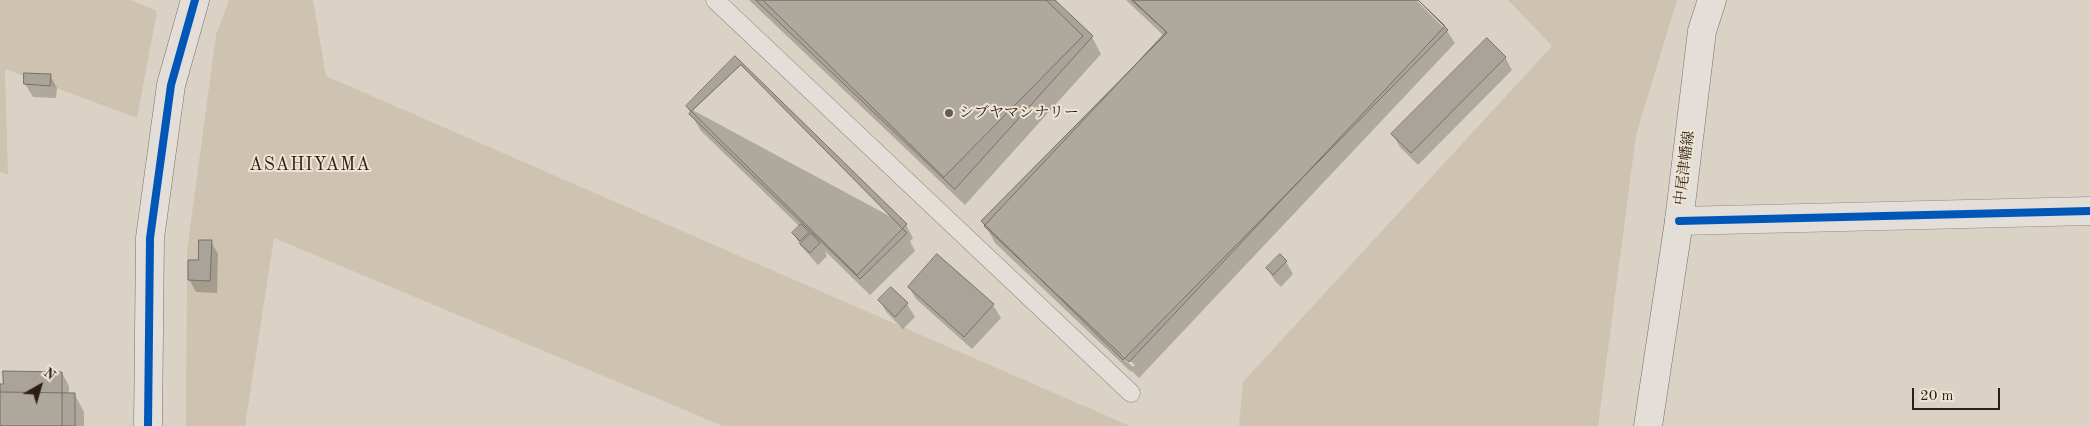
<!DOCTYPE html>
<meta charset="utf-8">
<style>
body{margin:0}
#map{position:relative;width:2090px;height:426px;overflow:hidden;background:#dad2c5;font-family:"Old Standard TT",serif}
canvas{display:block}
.north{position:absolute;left:15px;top:361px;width:50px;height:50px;-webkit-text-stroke:4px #ede4d3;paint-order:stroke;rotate:38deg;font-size:14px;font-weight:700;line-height:20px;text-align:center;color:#2f1d15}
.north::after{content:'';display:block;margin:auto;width:18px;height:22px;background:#2f1d15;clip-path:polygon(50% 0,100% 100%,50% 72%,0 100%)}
.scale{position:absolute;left:1912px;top:388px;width:88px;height:22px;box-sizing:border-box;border:2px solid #2f1d15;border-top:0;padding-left:6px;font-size:15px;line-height:18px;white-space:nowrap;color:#2f1d15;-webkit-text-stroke:4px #ede4d3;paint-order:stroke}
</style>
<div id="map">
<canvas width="2090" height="426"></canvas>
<div class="north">N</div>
<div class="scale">20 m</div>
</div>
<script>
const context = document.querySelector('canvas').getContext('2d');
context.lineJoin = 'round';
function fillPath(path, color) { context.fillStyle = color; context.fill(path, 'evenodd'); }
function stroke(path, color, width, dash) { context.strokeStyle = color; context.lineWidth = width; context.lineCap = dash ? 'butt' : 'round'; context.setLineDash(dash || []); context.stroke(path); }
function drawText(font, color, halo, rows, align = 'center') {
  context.font = font + ' "Old Standard TT","Noto Serif JP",serif'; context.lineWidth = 4; context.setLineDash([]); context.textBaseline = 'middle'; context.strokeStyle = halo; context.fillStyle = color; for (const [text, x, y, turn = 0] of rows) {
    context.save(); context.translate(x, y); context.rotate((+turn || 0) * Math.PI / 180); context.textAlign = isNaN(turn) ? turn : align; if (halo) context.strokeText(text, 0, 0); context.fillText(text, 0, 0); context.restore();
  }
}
const green = new Path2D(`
 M0,0H131L157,11L137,118L5,69L8,175L0,172Z
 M229,0H313L326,76L1130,426H723L274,238L245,426H186L187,251L216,35Z
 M1508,0H1677L1636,135L1598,426H1239L1243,382L1552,46Z`);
const shadow = new Path2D(`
 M749,0H1053L1092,37L1101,54L965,205Z
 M1126,0H1416L1447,31L1455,43L1139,378L1132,371L1131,372L995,243L983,221L1164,36ZM1121,353L1135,365L1133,367L1124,359Z
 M1505,57L1512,70L1418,165L1400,147L1393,135Z
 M50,75L57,88L56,98L33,97L25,84Z
 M687,107L906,225L913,238L910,241L915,251L870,295L825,251L827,256L818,265L801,246L793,233L800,227L701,131Z
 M211,242L218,254L217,293L196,292L189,279Z
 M938,255L993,305L1001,318L972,349L916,299L909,287Z
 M1286,262L1293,274L1281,287L1275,281L1267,268Z
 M891,289L907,304L915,317L903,329L887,313L880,301Z
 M62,373L69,386V395H75L84,412V426H0V385Z`);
const building = new Path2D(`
 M756,0H1055L1093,36L955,189Z
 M763,0H1046L1083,36L944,177Z
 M1132,0H1418L1445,26L1129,362L984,226L1166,32Z
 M1133,0H1418L1448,30L1123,360L981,221L1167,33Z
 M1487,38L1506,57L1411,153L1391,134Z
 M735,56L907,224L857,275L686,106Z
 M741,65L907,233L860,279L689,114Z
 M24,73L51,74L50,86L24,84Z
 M801,224L809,232L800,241L792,233Z
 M811,233L820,243L810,253L800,244Z
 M199,240H212L210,281L188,280V260H198Z
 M937,254L994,304L964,337L908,287Z
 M1280,254L1287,261L1273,275L1266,268Z
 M891,287L908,303L895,317L878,300Z
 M3,371L62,372V426H0V384H3Z
 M0,392L75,393V426H0Z`);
const lane = new Path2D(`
 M715,0L1131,393`);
const street = new Path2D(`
 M1679,221L2090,211`);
const secondary = new Path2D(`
 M148,426L150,238L171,85L195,0
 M1648,426L1679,221L1702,31L1712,0`);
const cycleway = new Path2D(`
 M1679,221L2090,211
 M148,426L150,238L171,85L195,0`);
const markers = [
 [949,113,5,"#6b5c53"]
];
const poiNames = [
 ["シブヤマシナリー",959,113]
];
const streetNames = [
 ["中尾津幡線",1685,168,-83]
];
const quarterNames = [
 ["ASAHIYAMA",310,165]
];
fillPath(green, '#cec3b1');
fillPath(shadow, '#0003');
fillPath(building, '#aaa39a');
stroke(building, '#787069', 1);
stroke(lane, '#908980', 19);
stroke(street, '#908980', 29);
stroke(secondary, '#787069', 29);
stroke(lane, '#e3dfd8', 18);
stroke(street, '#e3dfd8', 28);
stroke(secondary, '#e3dfd8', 28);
stroke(cycleway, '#0057b8', 8);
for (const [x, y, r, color] of markers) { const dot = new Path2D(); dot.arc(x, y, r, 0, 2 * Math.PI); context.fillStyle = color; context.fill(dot); stroke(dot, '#ede4d3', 2); }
drawText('15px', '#2f1d15', '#ede4d3', poiNames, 'left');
drawText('15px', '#2f1d15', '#ede4d3', streetNames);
context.letterSpacing = '1px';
drawText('18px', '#2f1d15', '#ede4d3', quarterNames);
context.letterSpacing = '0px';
</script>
